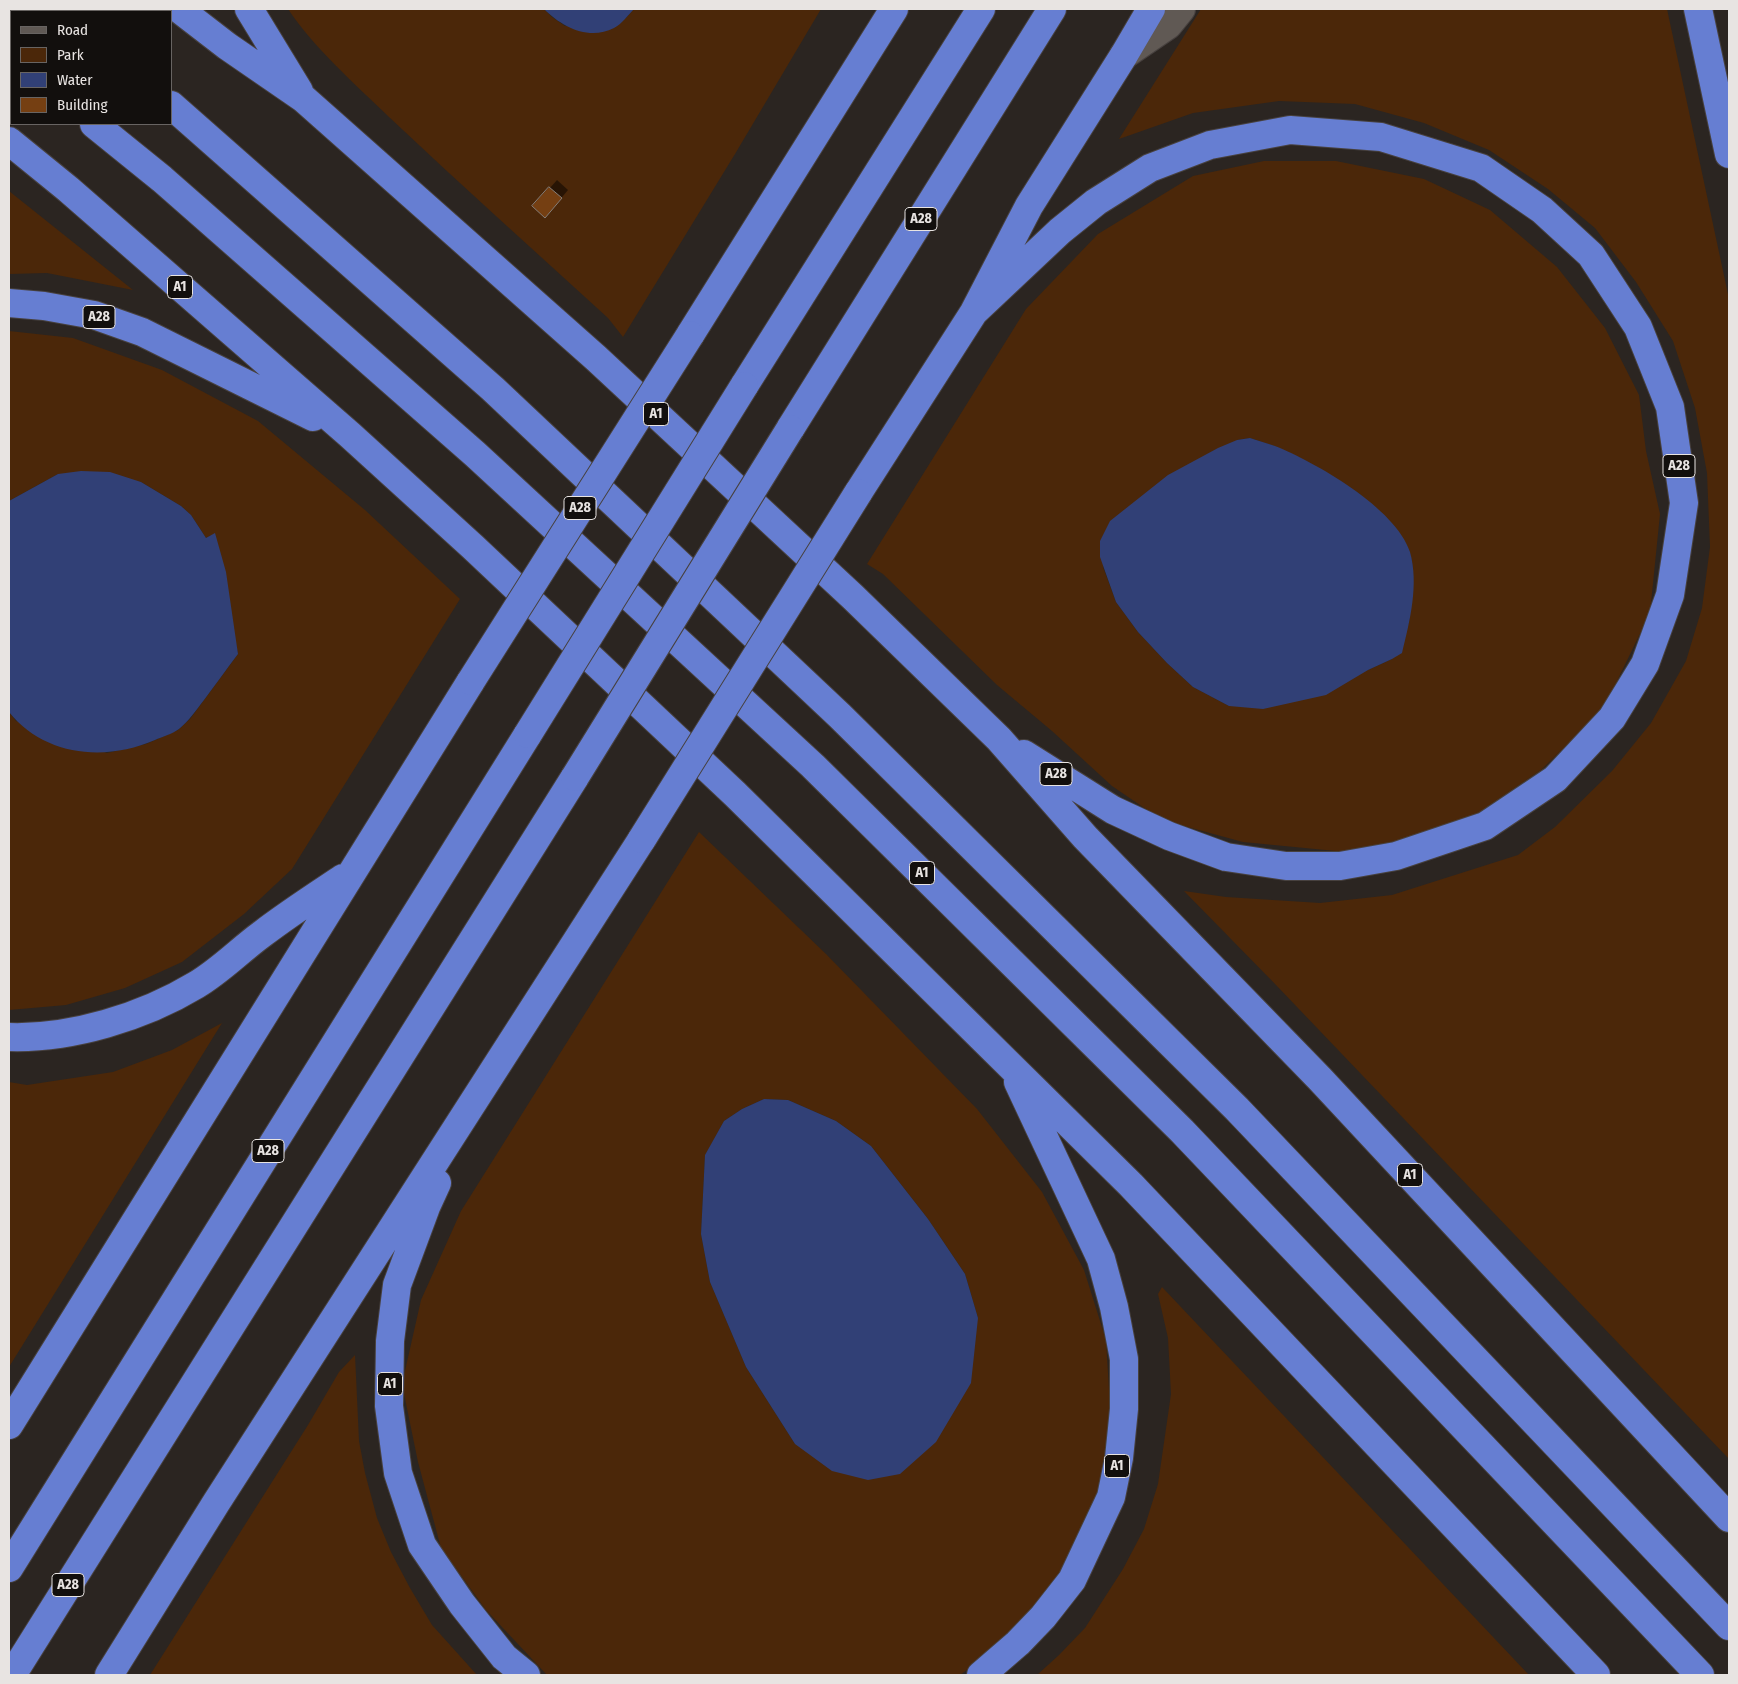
<!DOCTYPE html>
<style>
body{margin:0}
#map{position:relative;width:1738px;height:1684px;overflow:hidden;background:#2b2521;font-family:"Fira Sans Condensed",sans-serif}
canvas{display:block}
.frame{position:absolute;inset:0;border:10px solid #e8e4e2;pointer-events:none}
.legend{position:absolute;left:10px;top:10px;width:162px;height:115px;box-sizing:border-box;background:#120f0d;border:1px solid #686462;margin:0;padding:6px 9px;list-style:none;font-size:15px;color:#e8e4e2}
.legend li{display:flex;align-items:center;gap:10px;height:25px}
.legend b{width:25px;border:1px solid #686462}
</style>
<div id="map">
<canvas width="1738" height="1684"></canvas>
<div class="frame"></div>
<ul class="legend">
<li><b style="height:6px;background:#605954"></b>Road</li>
<li><b style="height:14px;background:#4b2709"></b>Park</li>
<li><b style="height:14px;background:#314076"></b>Water</li>
<li><b style="height:14px;background:#753f12"></b>Building</li>
</ul>
</div>
<script>
const context = document.querySelector('canvas').getContext('2d');
context.lineJoin = 'round';
function fillPath(path, color) { context.fillStyle = color; context.fill(path, 'evenodd'); }
function stroke(path, color, width, dash) { context.strokeStyle = color; context.lineWidth = width; context.lineCap = dash ? 'butt' : 'round'; context.setLineDash(dash || []); context.stroke(path); }
function drawText(font, color, halo, rows, align = 'center') {
  context.font = font + ' "Fira Sans Condensed",sans-serif'; context.lineWidth = 4.5; context.setLineDash([]); context.textBaseline = 'middle'; context.strokeStyle = halo; context.fillStyle = color; for (const [text, x, y, turn = 0] of rows) {
    context.save(); context.translate(x, y); context.rotate((+turn || 0) * Math.PI / 180); context.textAlign = isNaN(turn) ? turn : align; if (halo) context.strokeText(text, 0, 0); context.fillText(text, 0, 0); context.restore();
  }
}
const green = new Path2D(`
 M288,9H544L552,17L565,26L626,18L634,9H821L735,154L623,337L608,318C535,251 461,185 389,117C354,83 315,49 288,9Z
 M1201,9H1667L1729,299V1459L1276,985L1184,891L1226,897L1320,903L1392,895L1518,855L1555,827L1612,771L1651,723L1686,661L1702,608L1710,547L1707,473L1695,408L1673,341L1636,282L1595,228L1548,189L1489,150L1424,123L1355,104L1279,101L1193,113L1119,139Z
 M1264,161H1336L1424,179L1490,210L1557,267L1605,328L1639,395L1646,451L1660,514L1650,613L1603,710L1541,770L1465,822L1420,837L1346,852L1243,842L1162,820L1112,786L1052,731L997,685L883,574L867,564L1026,309L1098,234L1193,176ZM1250,438L1274,446L1306,461L1360,494L1409,550L1412,562L1413,585L1409,622L1392,659L1368,670L1229,706L1193,687L1167,663L1138,632L1116,602L1103,567L1237,440Z
 M9,191L133,290L47,273L9,274Z
 M9,331L73,338L162,370L258,421L365,510L460,599L292,869L244,914L182,962L125,988L66,1005L9,1010V712L16,721L107,753L146,744L178,730L190,719L238,654L214,534L206,538L191,515L181,506L141,482L58,474L9,501Z
 M699,832L826,954L977,1109L1042,1192L1084,1270L1106,1340L1111,1423L1100,1503L1072,1557L1012,1636L960,1675H547L486,1610L441,1548L418,1462L402,1384L421,1300L461,1211ZM764,1099L788,1100L836,1121L871,1146L928,1219L965,1274L978,1318L795,1444L746,1367L710,1282L701,1234L705,1156L724,1121L742,1109Z
 M222,1023L9,1367V1082L27,1085L113,1072L172,1050Z
 M1162,1287L1529,1675H1037L1059,1655L1085,1628L1123,1569L1144,1529L1158,1484L1171,1394L1168,1338L1158,1294Z
 M355,1355L359,1441L365,1473L377,1518L391,1552L410,1588L432,1625L477,1675H150L308,1425L339,1372Z`);
const water = new Path2D(`
 M544,9H634C628,15 622,24 614,28C589,41 562,27 544,9Z
 M1250,438C1258,441 1267,443 1275,446C1315,462 1396,508 1410,552C1419,584 1410,621 1402,653L1392,659L1368,670L1326,695L1263,709L1229,706L1193,687L1167,663L1138,632L1116,602L1100,557V541L1110,521L1168,475L1218,448L1237,440Z
 M81,471L110,472L141,482L181,506L191,515L206,538L215,533L226,572L238,654C226,670 215,685 204,700C196,710 189,721 179,729C172,734 162,737 155,740C105,762 44,756 9,712V501L58,474Z
 M764,1099L788,1100L836,1121L871,1146L928,1219L965,1274L978,1318L971,1383L936,1442L900,1474L868,1480L832,1471L795,1444L746,1367L710,1282L701,1234L705,1155L724,1121L742,1109Z`);
const shadow = new Path2D(`
 M557,180L568,190L552,209L534,206Z`);
const building = new Path2D(`
 M549,187L562,198L545,218L532,206Z`);
const minor = new Path2D(`
 M1124,55L1168,25L1181,9`);
const highway = new Path2D(`
 M53,9L56,11
 M179,9L227,46L304,99L596,358L853,597L999,739L1085,837L1320,1079L1729,1518
 M249,9L299,91
 M1698,9L1729,154
 M9,55L11,57
 M171,105L493,389L840,716L1237,1109L1729,1626
 M94,124L162,179L475,454L813,766L1182,1131L1700,1675
 M9,141L68,189L350,435L473,547L735,794L1131,1185L1596,1675
 M9,303L44,306L94,315L142,332L313,417
 M974,312L1060,231L1096,202L1150,168L1210,145L1290,130L1381,137L1481,168L1542,210L1591,255L1638,327L1670,407L1684,503L1670,595L1645,664L1612,718L1555,779L1485,826L1396,856L1340,866H1286L1226,857L1169,836L1113,810L1024,754
 M690,335L894,9
 M744,386L981,9
 M790,429L1052,9
 M858,493L974,312L1029,206L1124,55L1151,9
 M9,1037C71,1039 143,1017 196,985C220,971 240,950 262,934C288,914 316,896 343,878
 M437,1183L426,1207L397,1285L390,1341L389,1406L398,1473L422,1545L462,1604L504,1657L526,1675
 M9,1425L471,681
 M9,1568L528,734
 M12,1675L575,777
 M109,1675L216,1503L642,839
 M981,1675L1018,1643L1043,1617L1072,1580L1111,1497L1119,1458L1124,1409V1359L1114,1307L1101,1259L1018,1082`);
const highwayBridge = new Path2D(`
 M471,681L690,335
 M528,734L744,386
 M575,777L790,429
 M642,839L858,493`);
const shields = [
 [921,219,32],
 [180,287,25],
 [99,317,32],
 [656,414,25],
 [1679,466,32],
 [580,508,32],
 [1056,774,32],
 [922,873,25],
 [268,1151,32],
 [1410,1175,25],
 [390,1384,25],
 [1117,1466,25],
 [68,1585,32]
];
const shieldNames = [
 ["A28",921,219],
 ["A1",180,287],
 ["A28",99,317],
 ["A1",656,414],
 ["A28",1679,466],
 ["A28",580,508],
 ["A28",1056,774],
 ["A1",922,873],
 ["A28",268,1151],
 ["A1",1410,1175],
 ["A1",390,1384],
 ["A1",1117,1466],
 ["A28",68,1585]
];
fillPath(green, '#4b2709');
fillPath(water, '#314076');
fillPath(shadow, '#0007');
fillPath(building, '#753f12');
stroke(building, '#847d78', 1);
stroke(minor, '#47413f', 30);
stroke(highway, '#47413f', 30);
stroke(minor, '#605954', 28);
stroke(highway, '#667ed2', 28);
stroke(highwayBridge, '#47413f', 30, []);
stroke(highwayBridge, '#667ed2', 28);
for (const [x, y, w] of shields) { const box = new Path2D(); box.roundRect(x - w / 2, y - 11.5, w, 23, 4); context.fillStyle = '#120f0d'; context.fill(box); stroke(box, '#e8e4e2', 1); }
drawText('bold 14px', '#e8e4e2', null, shieldNames);
</script>
